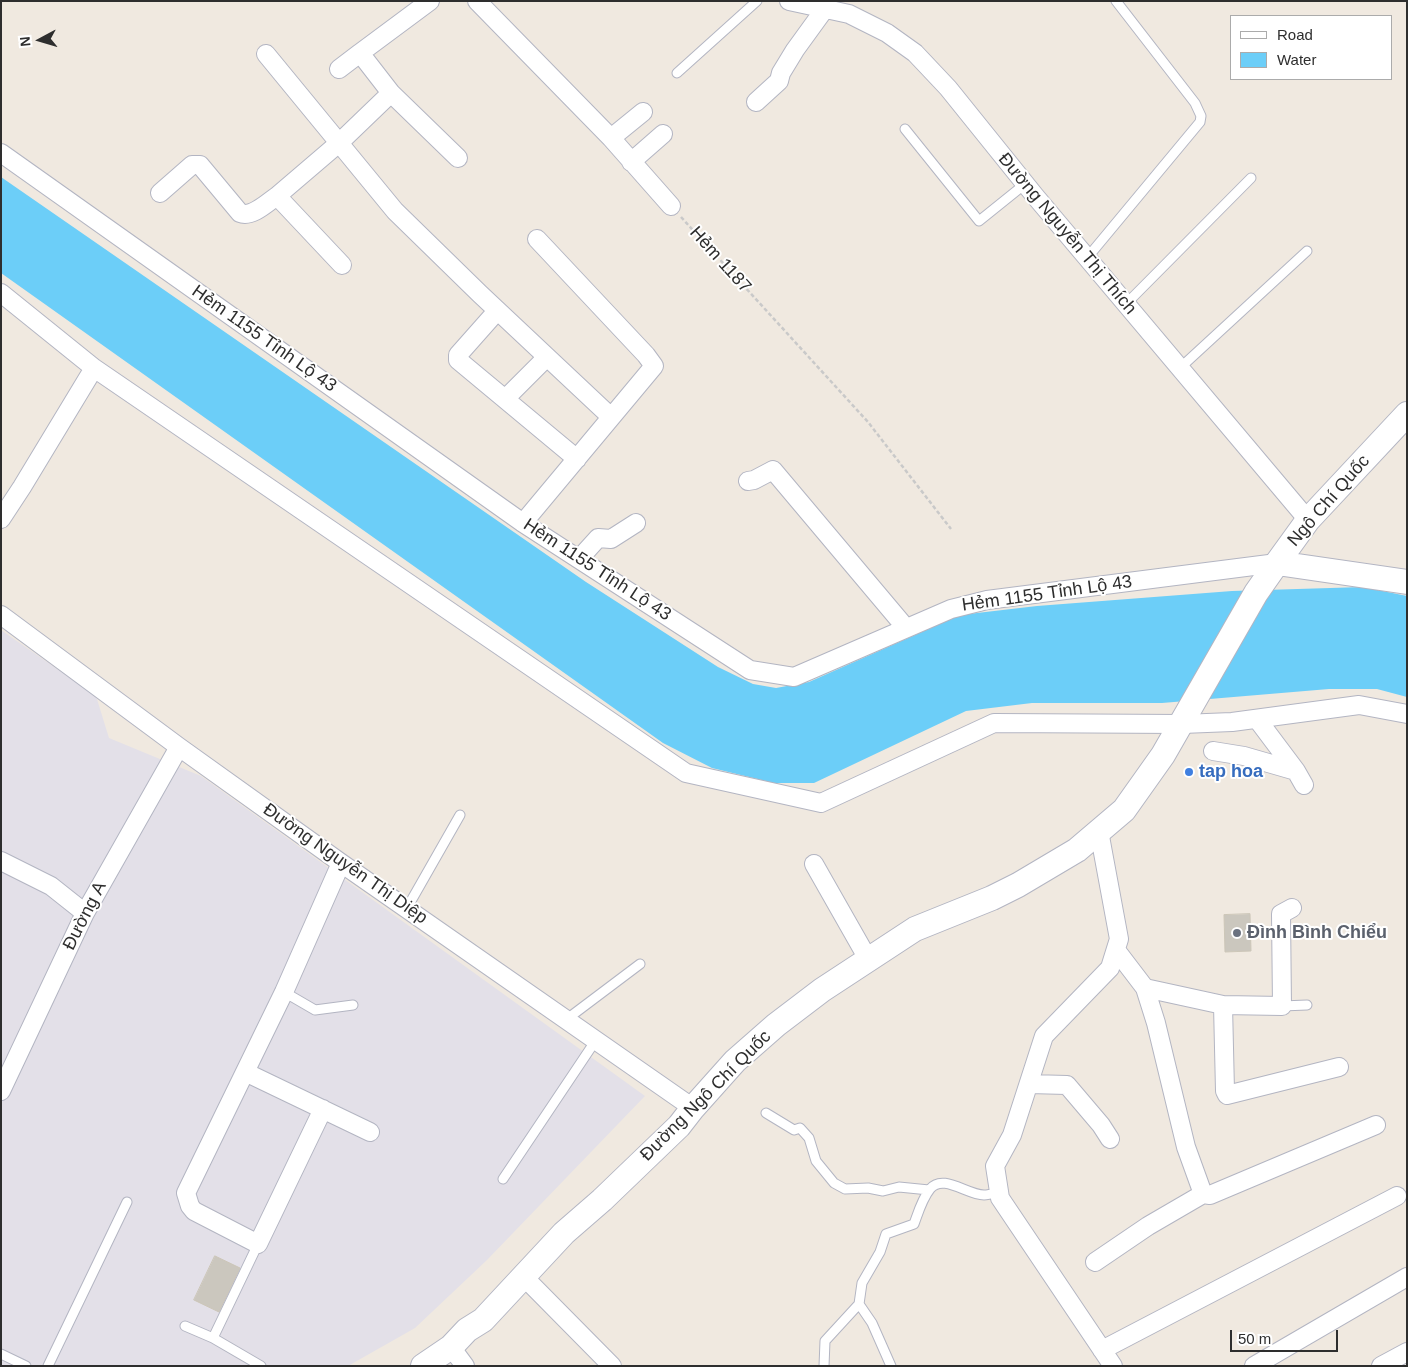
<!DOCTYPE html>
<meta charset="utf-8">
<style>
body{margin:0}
#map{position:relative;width:1408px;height:1367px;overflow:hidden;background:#f0e9e0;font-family:Arial,sans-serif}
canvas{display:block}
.frame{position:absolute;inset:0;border:2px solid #2e2e2e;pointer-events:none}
.legend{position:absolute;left:1230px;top:15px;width:162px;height:65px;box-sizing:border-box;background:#fff;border:1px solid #ababab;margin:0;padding:6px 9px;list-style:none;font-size:15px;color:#2e2e2e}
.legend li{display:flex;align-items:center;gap:10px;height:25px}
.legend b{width:25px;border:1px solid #ababab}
.north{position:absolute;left:15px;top:15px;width:50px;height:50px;-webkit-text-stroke:4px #fff;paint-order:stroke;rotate:264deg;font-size:14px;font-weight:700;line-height:20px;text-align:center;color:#2e2e2e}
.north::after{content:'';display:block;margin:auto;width:18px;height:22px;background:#2e2e2e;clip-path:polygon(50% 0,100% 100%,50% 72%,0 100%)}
.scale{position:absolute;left:1230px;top:1330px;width:108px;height:22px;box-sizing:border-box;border:2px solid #2e2e2e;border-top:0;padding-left:6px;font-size:15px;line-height:18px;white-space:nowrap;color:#2e2e2e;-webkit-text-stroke:4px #fff;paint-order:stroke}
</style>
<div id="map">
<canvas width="1408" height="1367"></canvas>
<div class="frame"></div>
<ul class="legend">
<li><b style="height:6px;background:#fff"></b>Road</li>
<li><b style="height:14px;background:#6ccef8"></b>Water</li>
</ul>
<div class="north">N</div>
<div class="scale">50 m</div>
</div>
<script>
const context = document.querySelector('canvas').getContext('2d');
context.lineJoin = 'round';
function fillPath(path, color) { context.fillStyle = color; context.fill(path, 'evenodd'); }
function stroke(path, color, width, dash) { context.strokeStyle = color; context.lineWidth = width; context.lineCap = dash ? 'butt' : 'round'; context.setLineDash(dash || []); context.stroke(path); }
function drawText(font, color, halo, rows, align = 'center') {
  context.font = font + ' Arial,sans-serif'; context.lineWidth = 4; context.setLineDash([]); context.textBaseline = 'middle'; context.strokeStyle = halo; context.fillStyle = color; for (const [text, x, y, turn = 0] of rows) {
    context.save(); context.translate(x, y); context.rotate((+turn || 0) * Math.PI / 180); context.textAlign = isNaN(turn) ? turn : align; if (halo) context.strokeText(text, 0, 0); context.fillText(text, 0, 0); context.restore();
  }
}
const industrial = new Path2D(`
 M1,630L96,696L109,738L201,776L645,1096L487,1260L415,1328L348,1366H1Z`);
const water = new Path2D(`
 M1,177L586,582L718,667L753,684L776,688L809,682L960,615L1037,606L1232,591L1363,587L1407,596V697L1377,689H1329L1162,703H1032L966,711L814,783H774L712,768L663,743L1,273Z`);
const building = new Path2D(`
 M1250,914L1251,951L1225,952L1224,915Z
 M215,1256L240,1268L219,1312L194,1300Z`);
const path = new Path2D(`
 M681,217L868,422L951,529`);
const lane = new Path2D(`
 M677,73L757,1
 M905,129L979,221L1025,184
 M1087,258L1200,122L1201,116L1195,103L1116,1
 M1126,304L1251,178
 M1180,368L1307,251
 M407,908L460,815
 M284,992L315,1010L353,1005
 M1282,1006L1307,1005
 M567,1019L640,964
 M766,1113L794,1130L800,1128L809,1138L816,1161L834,1183L845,1189L868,1188L883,1191L899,1187L929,1190
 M503,1179L596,1040
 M859,1304L872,1323L891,1366
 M185,1326L213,1338L261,1366
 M213,1338L258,1244
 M1,1354L26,1366
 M48,1366L127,1202
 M824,1366L825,1341L859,1304L862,1283L880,1252L886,1234L914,1224C918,1213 922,1199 930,1189C943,1173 967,1195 984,1195C989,1195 995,1193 999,1192`);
const street = new Path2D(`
 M477,1L611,138L671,206
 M789,1L849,14L887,33L915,53L948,88L1035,196L1308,520
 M266,54L395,211L480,294L611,417
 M339,69L360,53
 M391,93L360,53L430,1
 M756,102L779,81L781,73L795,50L824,10
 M611,138L643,112
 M1,153L523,523L750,670L794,677L951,609L987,600L1277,563
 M631,162L663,134
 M160,193L192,165H200L240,213C252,218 268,202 277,196
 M342,265L277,196L339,143L391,93L458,158
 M1,293L94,368L686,773L821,803L994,723L1182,724L1232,722L1359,705L1407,714
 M497,311L458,355V360L577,459
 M505,399L547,357
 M748,481L754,480L773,470L906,628
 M1,519L22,487L94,368
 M523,523L654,366L646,355L537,239
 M579,559L598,538L611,539L636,523
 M1,615L179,747L341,863L693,1108
 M1257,719L1296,771L1304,785
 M1213,751L1244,756L1296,771
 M1099,831L1119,939L1110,968L1044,1036L1012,1135L995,1166L1000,1198L1113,1366
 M1,861L51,886L85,913
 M814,864L868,959
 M1116,950L1145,988L1156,1023L1186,1147L1203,1194L1210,1195L1376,1125
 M1145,988L1223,1005L1282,1006L1281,914L1292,908
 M1223,1005L1225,1091L1227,1095L1339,1067
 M245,1072L370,1132
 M1029,1084L1067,1085L1101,1125L1110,1139
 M1,1091L85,913L179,747
 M323,1109L258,1244L194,1211L190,1206L186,1193L284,992L341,863
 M1095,1262L1148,1226L1203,1194
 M524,1277L612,1366
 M451,1347L465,1366
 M1102,1350L1397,1196
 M1254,1366L1407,1277
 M1381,1366L1407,1352`);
const secondary = new Path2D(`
 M1277,563L1407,582
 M423,1366L451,1347L467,1330L483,1320L564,1233L602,1200L679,1126L693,1108L735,1061L776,1025L822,990L915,929L992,898L1018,885L1077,850L1124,810L1163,755L1256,593L1277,563L1308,520L1407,414`);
const markers = [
 [1189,772,5,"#3f7fe0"],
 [1237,933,5,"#6b7280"]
];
const streetNames = [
 ["Đường Nguyễn Thị Thích",1067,234,50],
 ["Hẻm 1187",720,260,48],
 ["Hẻm 1155 Tỉnh Lộ 43",264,339,35],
 ["Ngô Chí Quốc",1329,501,-49],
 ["Hẻm 1155 Tỉnh Lộ 43",597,570,33],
 ["Hẻm 1155 Tỉnh Lộ 43",1047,594,-8],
 ["Đường Nguyễn Thị Diệp",345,864,35],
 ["Đường A",85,916,-63],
 ["Đường Ngô Chí Quốc",706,1096,-45]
];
const shopNames = [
 ["tap hoa",1199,772]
];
const worshipNames = [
 ["Đình Bình Chiểu",1247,933]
];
fillPath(industrial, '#e3e0e8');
fillPath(water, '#6ccef8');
fillPath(building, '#cbc7be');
stroke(building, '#ccc6b8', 1);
stroke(lane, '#b3b5c2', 11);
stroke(street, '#b3b5c2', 20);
stroke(secondary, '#b3b5c2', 26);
stroke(path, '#c9c9c9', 2.5, [4, 2.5]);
stroke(lane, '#fff', 9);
stroke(street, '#fff', 18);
stroke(secondary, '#fff', 24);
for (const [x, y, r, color] of markers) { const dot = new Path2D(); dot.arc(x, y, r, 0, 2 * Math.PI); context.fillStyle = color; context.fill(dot); stroke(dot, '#fff', 2); }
drawText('18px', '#2e2e2e', '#fff', streetNames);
drawText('bold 18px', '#366cbe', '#fff', shopNames, 'left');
drawText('bold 18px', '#5b616d', '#fff', worshipNames, 'left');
</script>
